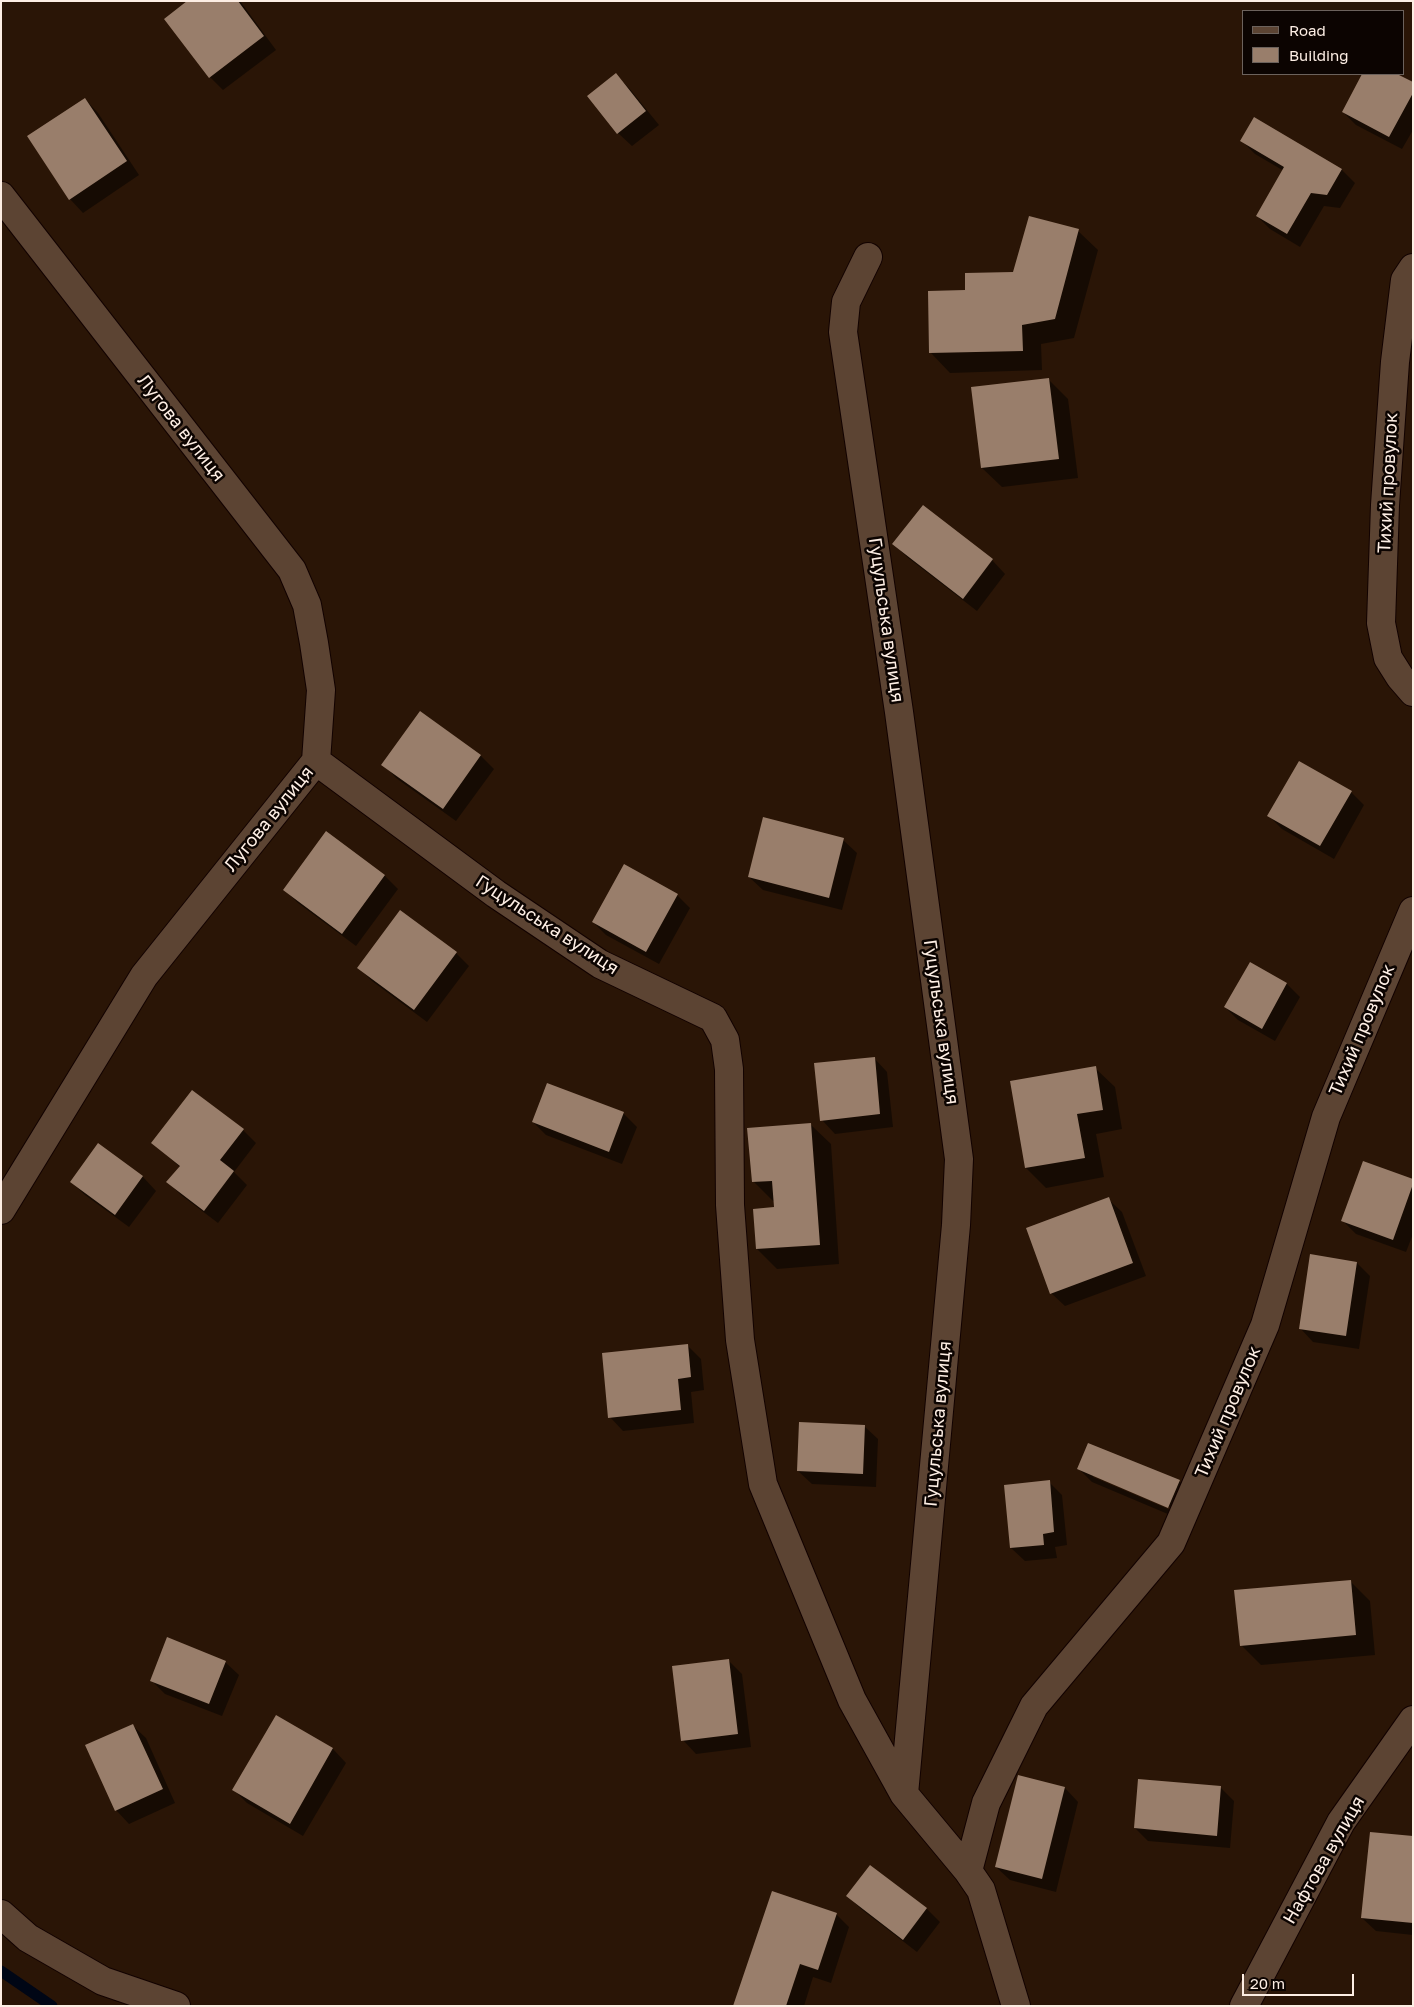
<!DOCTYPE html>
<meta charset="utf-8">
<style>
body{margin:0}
#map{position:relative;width:1414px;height:2007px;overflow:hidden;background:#2a1506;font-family:"Golos Text",sans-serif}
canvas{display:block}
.frame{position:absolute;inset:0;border:2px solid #fdeee4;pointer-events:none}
.legend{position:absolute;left:1242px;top:10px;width:162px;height:65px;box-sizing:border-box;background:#0c0401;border:1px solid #6c625c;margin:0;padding:6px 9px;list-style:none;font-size:15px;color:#fdeee4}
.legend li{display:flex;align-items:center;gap:10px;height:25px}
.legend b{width:25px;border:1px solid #6c625c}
.scale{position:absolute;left:1242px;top:1974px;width:112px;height:22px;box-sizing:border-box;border:2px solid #fdeee4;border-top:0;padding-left:6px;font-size:15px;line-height:18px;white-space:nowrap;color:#fdeee4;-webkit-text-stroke:4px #0c0401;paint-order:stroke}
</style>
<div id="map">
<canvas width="1414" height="2007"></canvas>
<div class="frame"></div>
<ul class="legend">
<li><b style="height:6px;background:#5c4433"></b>Road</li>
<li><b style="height:14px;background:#997e6b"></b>Building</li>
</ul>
<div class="scale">20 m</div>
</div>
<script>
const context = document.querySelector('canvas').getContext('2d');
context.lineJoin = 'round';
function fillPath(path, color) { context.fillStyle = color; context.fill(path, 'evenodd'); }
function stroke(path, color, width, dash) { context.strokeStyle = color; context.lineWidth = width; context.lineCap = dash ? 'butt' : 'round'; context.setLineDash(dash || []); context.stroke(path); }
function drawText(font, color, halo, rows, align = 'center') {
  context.font = font + ' "Golos Text",sans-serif'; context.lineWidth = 5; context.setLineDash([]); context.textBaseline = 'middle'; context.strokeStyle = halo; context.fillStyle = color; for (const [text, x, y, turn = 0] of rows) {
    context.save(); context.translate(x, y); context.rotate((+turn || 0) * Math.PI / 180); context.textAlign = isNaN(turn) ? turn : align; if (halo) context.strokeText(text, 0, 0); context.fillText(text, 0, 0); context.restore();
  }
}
const shadow = new Path2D(`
 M189,1H240L276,50L223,90L210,77Z
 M1364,74H1395L1413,84V130L1402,149L1356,125L1343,112Z
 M616,75L629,88L659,125L632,146L618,133L589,96Z
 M85,99L98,113L139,175L83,213L70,199Z
 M1255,119L1342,170L1355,183L1340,208L1324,206L1300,247L1270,229L1257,216L1284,171L1255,154L1242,141Z
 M1078,231L1098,250L1074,338L1041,344L1042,370L950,373L931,353L967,291L1014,273Z
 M1048,379L1068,399L1078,478L1002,487L982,468Z
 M923,507L992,560L1005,574L977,611L907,557L894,544Z
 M421,712L481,756L494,769L456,821L396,778L383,764Z
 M1351,792L1364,805L1334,859L1282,829L1269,816Z
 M327,833L385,876L398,889L356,946L298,903L285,890Z
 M843,840L857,853L842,910L763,890L749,877Z
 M677,895L690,908L659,964L606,935L593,922Z
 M456,953L469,966L427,1022L372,981L359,968Z
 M1250,963L1287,984L1300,997L1275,1041L1238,1020L1225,1007Z
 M874,1058L887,1072L893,1127L835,1134L822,1120Z
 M1095,1068L1115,1087L1122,1129L1096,1134L1104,1177L1046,1188L1026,1168L1011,1082Z
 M623,1113L637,1127L622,1164L546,1135L533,1122Z
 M811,1125L831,1144L839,1264L777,1269L757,1249L775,1209V1201H773L753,1181Z
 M243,1130L256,1143L234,1172L247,1185L218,1223L181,1195L168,1182L180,1167L153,1143Z
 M98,1145L143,1177L156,1191L129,1227L85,1195L71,1182Z
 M1413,1180V1234L1406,1252L1356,1234L1343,1221Z
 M1108,1199L1122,1212L1146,1276L1065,1306L1051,1293Z
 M1357,1263L1370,1276L1359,1349L1313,1342L1300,1328Z
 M688,1346L701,1359L704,1390L691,1392L694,1423L623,1431L610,1417Z
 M864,1426L878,1439L876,1487L812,1484L798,1471Z
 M1079,1469L1179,1481L1192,1495L1182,1520L1092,1482ZM1093,1475L1174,1509L1173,1511L1093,1477Z
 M1049,1482L1062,1495L1067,1545L1055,1547L1057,1558L1025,1561L1011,1548Z
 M1350,1581L1370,1601L1375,1655L1261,1665L1241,1645Z
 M729,1661L742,1674L751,1747L696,1754L683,1740Z
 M225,1662L239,1675L222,1716L165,1694L151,1680Z
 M276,1717L333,1749L346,1763L303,1836L247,1803L234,1790Z
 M132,1725L146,1738L175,1803L129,1824L116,1810Z
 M1019,1776L1065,1788L1078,1802L1056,1892L1010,1880L996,1867Z
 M1221,1788L1234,1801L1230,1848L1148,1841L1135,1828Z
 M1413,1837V1935L1376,1931L1362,1918Z
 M870,1867L927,1909L940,1922L917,1952L861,1909L848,1896Z
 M836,1914L849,1927L831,1983L813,1977L804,2006H735Z`);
const stream = new Path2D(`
 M1,1971L52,2006`);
const building = new Path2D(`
 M187,1H238L264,36L209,78L164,19Z
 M616,73L646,111L617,134L587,96Z
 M1362,74H1397L1413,82V93L1389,137L1342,112Z
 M85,98L127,161L69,200L27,136Z
 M1254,117L1342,169L1327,195L1311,193L1287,234L1256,216L1284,167L1240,141Z
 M1029,216L1079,229L1055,319L1022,325L1023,351L929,353L928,291L965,290V273L1013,272Z
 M1049,378L1059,459L981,468L971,387Z
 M923,505L993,559L963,599L892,544Z
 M420,711L481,755L443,809L381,765Z
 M1299,761L1352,791L1320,846L1267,816Z
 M763,817L844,838L829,898L748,877Z
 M326,831L385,875L342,934L283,890Z
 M624,864L678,894L646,952L592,922Z
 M400,910L457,952L414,1010L357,968Z
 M1250,962L1287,983L1262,1029L1224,1007Z
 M875,1057L880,1114L820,1121L814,1063Z
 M1096,1066L1103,1110L1077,1114L1085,1158L1025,1168L1010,1081Z
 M547,1083L624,1112L609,1152L532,1122Z
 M192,1090L244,1129L220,1160L234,1171L204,1211L166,1182L180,1166L151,1143Z
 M811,1123L820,1245L756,1249L753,1209L774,1207L772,1181L752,1182L747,1128Z
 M98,1143L143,1176L115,1215L70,1182Z
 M1363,1161L1413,1179V1184L1393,1240L1341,1221Z
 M1109,1197L1133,1263L1050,1294L1026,1228Z
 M1310,1254L1357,1262L1346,1336L1299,1329Z
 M688,1344L691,1377L678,1379L681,1410L608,1418L602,1353Z
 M799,1422L865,1425L863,1474L797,1471Z
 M1088,1443L1180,1480L1168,1508L1077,1469Z
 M1050,1480L1054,1532L1043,1534L1044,1545L1010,1548L1004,1485Z
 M1351,1580L1356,1635L1240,1646L1234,1590Z
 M167,1637L226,1661L209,1704L150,1681Z
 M729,1659L738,1734L681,1741L672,1666Z
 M276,1715L333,1748L290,1824L232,1790Z
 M133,1724L163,1789L115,1811L85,1745Z
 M1018,1775L1065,1787L1042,1879L995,1867Z
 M1138,1779L1221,1786L1217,1836L1134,1828Z
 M1370,1832L1413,1836V1923L1361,1918Z
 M870,1865L927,1908L903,1940L846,1896Z
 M772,1891L837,1913L818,1970L800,1964L786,2006H733Z`);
const street = new Path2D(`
 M1,196L292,570L307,605L314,643L321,690L316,761L144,976L1,1210
 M868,257L846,302L843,332L899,712L959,1159L956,1225L904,1794
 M1413,268L1405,280L1395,362L1385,505L1381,623L1388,658L1400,677L1413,692
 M316,761L496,894L600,964L713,1018L725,1040L729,1069L730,1205L740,1340L763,1484L852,1700L904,1794L968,1871L981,1890L1016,2006
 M968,1871L986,1803L1034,1706L1171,1543L1265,1325L1326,1117L1413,911
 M1,1914L28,1938L103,1981L176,2006
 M1244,2006L1341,1822L1413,1720`);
const streetNames = [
 ["Лугова вулиця",181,428,52],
 ["Тихий провулок",1388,483,-87],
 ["Гуцульська вулиця",886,620,82],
 ["Лугова вулиця",269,819,-51],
 ["Гуцульська вулиця",547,925,33],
 ["Гуцульська вулиця",941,1022,82],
 ["Тихий провулок",1362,1030,-67],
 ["Тихий провулок",1228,1412,-67],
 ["Гуцульська вулиця",938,1424,-85],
 ["Нафтова вулиця",1324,1860,-60]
];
fillPath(shadow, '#0007');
stroke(stream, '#000615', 11);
fillPath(building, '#997e6b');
stroke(street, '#120200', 30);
stroke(street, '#5c4433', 28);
drawText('18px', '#fdeee4', '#0c0401', streetNames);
</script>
